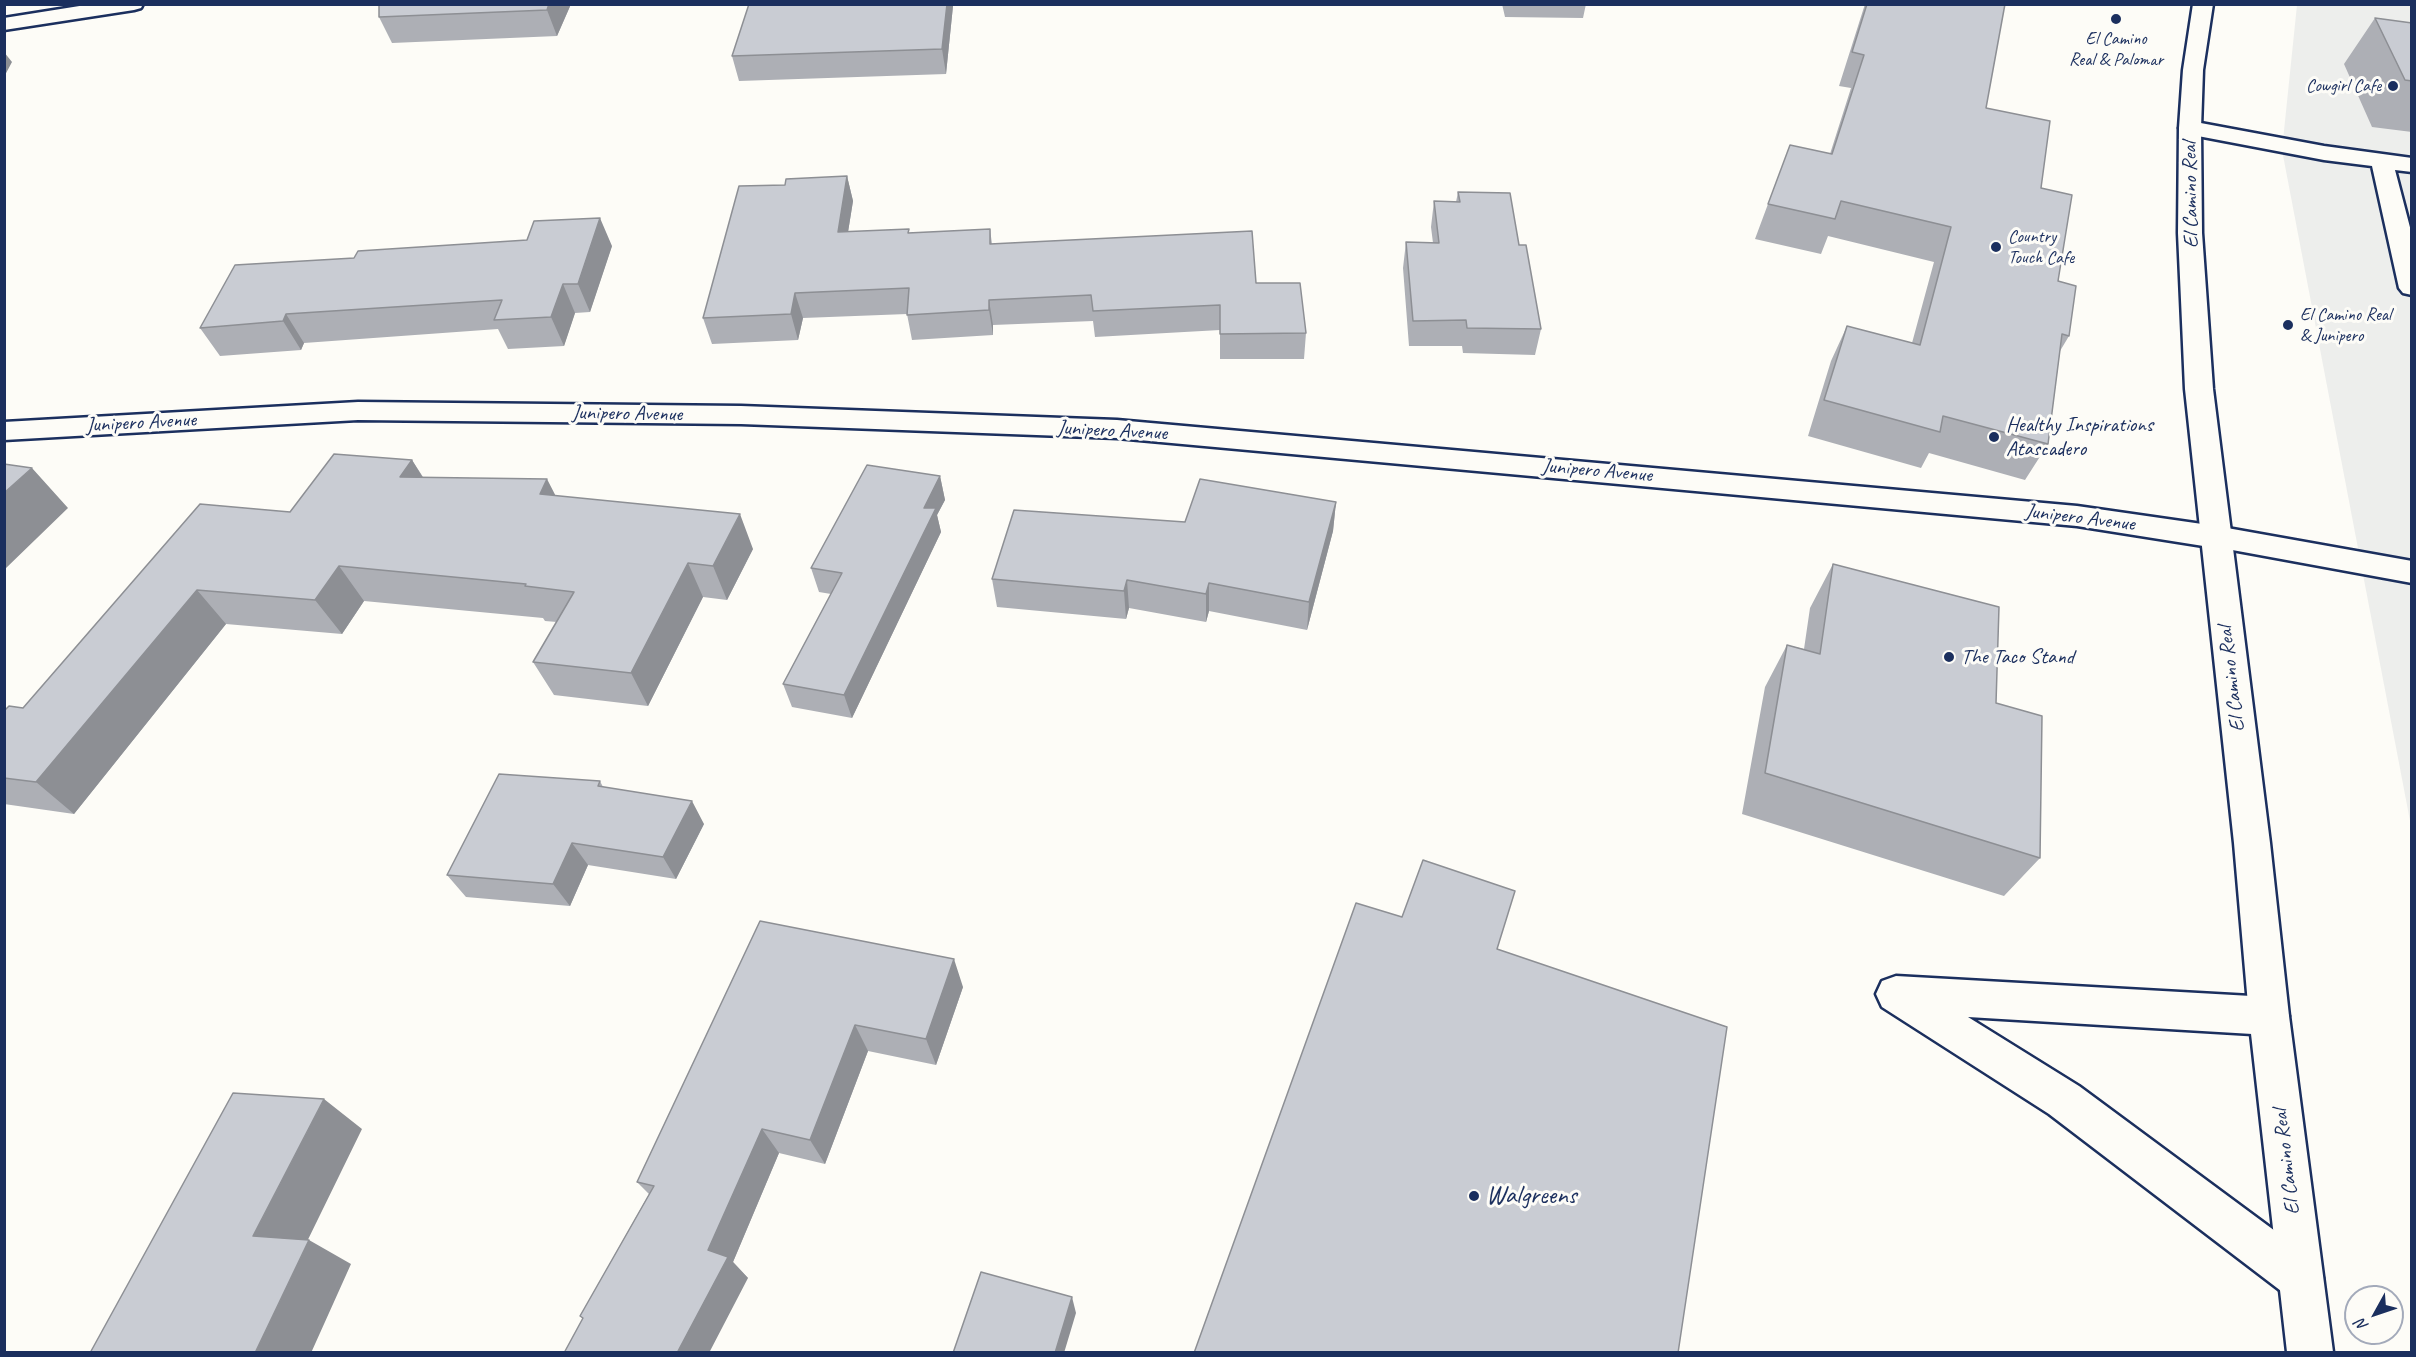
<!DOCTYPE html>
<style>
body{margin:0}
#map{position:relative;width:2416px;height:1357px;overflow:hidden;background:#fdfcf7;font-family:Caveat,sans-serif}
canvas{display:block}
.frame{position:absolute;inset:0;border:6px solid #1b2f5e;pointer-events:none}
.north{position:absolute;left:2344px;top:1285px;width:60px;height:60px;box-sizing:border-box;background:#fdfcf7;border:2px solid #a3aaba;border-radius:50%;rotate:230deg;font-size:16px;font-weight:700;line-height:24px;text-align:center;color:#1b2f5e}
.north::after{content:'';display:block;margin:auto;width:21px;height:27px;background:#1b2f5e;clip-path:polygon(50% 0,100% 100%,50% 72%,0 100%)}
</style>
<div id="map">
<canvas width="2416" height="1357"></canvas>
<div class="frame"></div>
<div class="north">N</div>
</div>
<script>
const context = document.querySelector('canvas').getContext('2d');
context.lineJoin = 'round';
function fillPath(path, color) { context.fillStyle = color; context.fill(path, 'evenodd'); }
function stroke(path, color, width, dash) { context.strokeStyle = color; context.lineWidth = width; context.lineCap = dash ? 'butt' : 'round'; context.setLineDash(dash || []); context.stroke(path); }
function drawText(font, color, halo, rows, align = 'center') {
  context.font = font + ' Caveat,sans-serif'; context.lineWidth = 6; context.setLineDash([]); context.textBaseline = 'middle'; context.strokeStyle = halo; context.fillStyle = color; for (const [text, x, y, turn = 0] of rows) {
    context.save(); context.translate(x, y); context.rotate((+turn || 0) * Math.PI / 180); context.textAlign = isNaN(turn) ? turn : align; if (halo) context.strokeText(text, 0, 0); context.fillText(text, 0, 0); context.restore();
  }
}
const built = new Path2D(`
 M2297,5H2411V826L2282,150Z`);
const lane = new Path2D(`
 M2190,121L2324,146L2412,158V172L2395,170L2412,235V295L2403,293L2399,288L2372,166L2324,160L2182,133L2179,128L2182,123Z
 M2216,526L2412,561V583L2205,545L2201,537L2205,529Z
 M1896,976L2269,997L2283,1003L2289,1016L2283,1029L2269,1035L1968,1017L2079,1086L2317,1262L2323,1278L2317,1294L2301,1300L2285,1294L2049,1114L1882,1007L1876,994L1882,981Z`);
const street = new Path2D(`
 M92,4H143L141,8L134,10L4,30V18Z
 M358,402L741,406L1117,420L2077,506L2216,526L2227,529L2231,537L2227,545L2216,548L2077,526L1117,438L741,424L358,420L4,440V422Z`);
const secondary = new Path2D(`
 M2193,4H2213L2203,70L2201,128L2202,233L2213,389L2270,843L2289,1016L2333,1352H2287L2249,1016L2234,843L2185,389L2178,233L2179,128L2183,70Z`);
const wall = new Path2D(`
 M571,4L557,36L392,43L379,17Z
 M1502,4H1586L1583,18L1505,17Z
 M1865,4H2005L1986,108L2041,188L2069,336L2060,351L2048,444L2025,480L1929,453L1921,468L1808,436L1831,361L1847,326L1912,343L1934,262L1828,236L1821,254L1755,239L1768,204L1830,154L1851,88L1839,86Z
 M953,6L946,74L739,81L732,56Z
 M2375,18L2412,23V132L2372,127L2344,64Z
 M847,176L853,201L848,232L909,229V233L990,229L992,244L1256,283L1306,333L1304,359H1220V330L1095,337L1093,321L993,325V335L912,340L907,314L803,318L798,340L712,344L703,318L785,185Z
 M1458,192L1519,245L1541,329L1535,355L1463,353L1462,346H1409L1403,268L1406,242L1433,243L1431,227L1434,201L1456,202Z
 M612,246L590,312L575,313L564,346L508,349L498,329L304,343L301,350L220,356L200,328Z
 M412,460L423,477L555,495L753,549L727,600L703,597L648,706L554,695L533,662L557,622L545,621L543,618L364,601L342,634L226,624L74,814L4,804V711L23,708L290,512Z
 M940,476L945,500L937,515L941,532L852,718L792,707L783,684L831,594L819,592L811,568Z
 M1336,502L1333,531L1307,630L1209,611L1206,622L1129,608L1126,619L997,607L992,579L1185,522Z
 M1833,564L1996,703L2040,858L2004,896L1742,814L1765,687L1787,645L1804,649L1810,608Z
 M600,781L603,787L704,824L676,879L588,865L570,906L466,897L447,875Z
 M760,921L963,987L936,1065L868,1051L825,1164L779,1153L733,1262L748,1278L583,1319L580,1316L649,1194L637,1182Z`);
const shadedWall = new Path2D(`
 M549,4H571L557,36L547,10Z
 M947,4H953V6L946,74L942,49Z
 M4,52L12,62L4,77Z
 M847,176L853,201L844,257L838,232Z
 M600,218L612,246L590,312L578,284Z
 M563,284L575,313L564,346L551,317Z
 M795,293L803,318L798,340L791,314Z
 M989,300L993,325V335L989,310Z
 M286,314L304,343L301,350L283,321Z
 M412,460L433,494L400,477Z
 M32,468L68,508L4,570V493Z
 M940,476L945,500L937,515L941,532L852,718L844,695L924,508Z
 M547,479L565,514L540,494Z
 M1336,502L1333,531L1307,630L1309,602Z
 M740,514L753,549L727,600L713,566Z
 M688,563L703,597L648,706L631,673Z
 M339,566L364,601L342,634L315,600Z
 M1127,580L1129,608L1126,619L1124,591Z
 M1209,583V611L1206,622V594Z
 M197,590L226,624L74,814L36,782Z
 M692,801L704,824L676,879L663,857Z
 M572,843L588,865L570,906L553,884Z
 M954,959L963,987L936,1065L926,1039Z
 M855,1025L868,1051L825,1164L810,1140Z
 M324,1099L362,1129L298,1260L253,1236Z
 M762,1129L779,1153L733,1262L748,1278L709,1353H677L708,1250Z
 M309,1240L351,1264L311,1353H255Z
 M1072,1297L1076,1313L1064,1353H1055Z`);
const building = new Path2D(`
 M379,4H549L547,10L379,17Z
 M749,4H947L942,49L732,56Z
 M1867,4H2005L1986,108L2050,121L2041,188L2072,195L2058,281L2076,286L2069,336L2062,334L2048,444L1943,416L1940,432L1824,400L1847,326L1920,345L1951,227L1841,201L1835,219L1768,204L1790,145L1832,154L1864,55L1852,52Z
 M2375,18L2412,23V81L2405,80Z
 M847,176L838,232L909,229L908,233L990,229V244L1252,231L1256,283H1300L1306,333L1220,334V305L1093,311L1091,295L989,300V310L907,315L909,288L795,293L791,314L703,318L739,186L785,185L786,179Z
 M1458,192L1510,193L1519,245H1526L1541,329L1467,328L1466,320L1413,321L1406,242L1439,243L1434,201L1460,202Z
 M600,218L578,284H563L551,317L494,320L502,300L286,314L283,321L200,328L235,265L354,258L358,251L527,240L534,221Z
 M334,454L412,460L400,477L547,479L540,494L740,514L713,566L688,563L631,673L533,662L574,592L525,586L526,584L339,566L315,600L197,590L36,782L4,778V711L9,706L23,708L200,504L290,512Z
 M4,464L32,468L4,493Z
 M867,465L940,476L924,508H936L844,695L783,684L842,573L811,568Z
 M1200,479L1336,502L1309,602L1209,583L1206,594L1127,580L1124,591L992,579L1014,510L1185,522Z
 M1833,564L1999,607L1996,703L2042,716L2040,858L1765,773L1787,645L1820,654Z
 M499,774L600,781L598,786L692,801L663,857L572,843L553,884L447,875Z
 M1423,860L1515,891L1497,949L1727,1027L1678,1353H1194L1356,903L1402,917Z
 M760,921L954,959L926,1039L855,1025L810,1140L762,1129L708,1250L728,1257L677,1353H564L583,1318L580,1316L654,1186L637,1182Z
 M233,1093L324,1099L253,1236L309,1240L255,1353H90Z
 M981,1272L1072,1297L1055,1353H953Z`);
const markers = [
 [2116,19,6,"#1b2f5e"],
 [2393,86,6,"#1b2f5e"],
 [1996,247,6,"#1b2f5e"],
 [2288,325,6,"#1b2f5e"],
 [1994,437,6,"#1b2f5e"],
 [1949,657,6,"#1b2f5e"],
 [1474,1196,6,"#1b2f5e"]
];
const farPoinames = [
 ["El Camino",2116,39,"center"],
 ["Real & Palomar",2116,60,"center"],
 ["Cowgirl Cafe",2381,86,"right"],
 ["Country",2008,237],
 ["Touch Cafe",2008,258],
 ["El Camino Real",2300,315],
 ["& Junipero",2300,336]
];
const streetNames = [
 ["El Camino Real",2191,195,-91],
 ["Junipero Avenue",627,414,1],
 ["Junipero Avenue",141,423,-3],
 ["Junipero Avenue",1112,431,3],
 ["Junipero Avenue",1597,471,5],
 ["Junipero Avenue",2080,518,7],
 ["El Camino Real",2232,679,-97],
 ["El Camino Real",2287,1162,-97]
];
const poiNames = [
 ["Healthy Inspirations",2006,425],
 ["Atascadero",2006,449],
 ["The Taco Stand",1961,657]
];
const nearPoinames = [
 ["Walgreens",1486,1196]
];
fillPath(built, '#edeeec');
stroke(lane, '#1b2f5e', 5);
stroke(street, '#1b2f5e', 5);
stroke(secondary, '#1b2f5e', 5);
fillPath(lane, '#fdfcf7');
fillPath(street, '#fdfcf7');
fillPath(secondary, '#fdfcf7');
fillPath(wall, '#adafb5');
fillPath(shadedWall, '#8d8f94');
fillPath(building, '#c9ccd3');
stroke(building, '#8d8f94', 1.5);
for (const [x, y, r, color] of markers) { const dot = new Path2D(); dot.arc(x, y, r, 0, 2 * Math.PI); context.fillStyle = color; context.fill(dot); stroke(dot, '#fdfcf7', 2); }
drawText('18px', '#1b2f5e', '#fdfcf7', farPoinames, 'left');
drawText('21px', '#1b2f5e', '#fdfcf7', streetNames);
drawText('21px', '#1b2f5e', '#fdfcf7', poiNames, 'left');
drawText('26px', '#1b2f5e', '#fdfcf7', nearPoinames, 'left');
</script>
